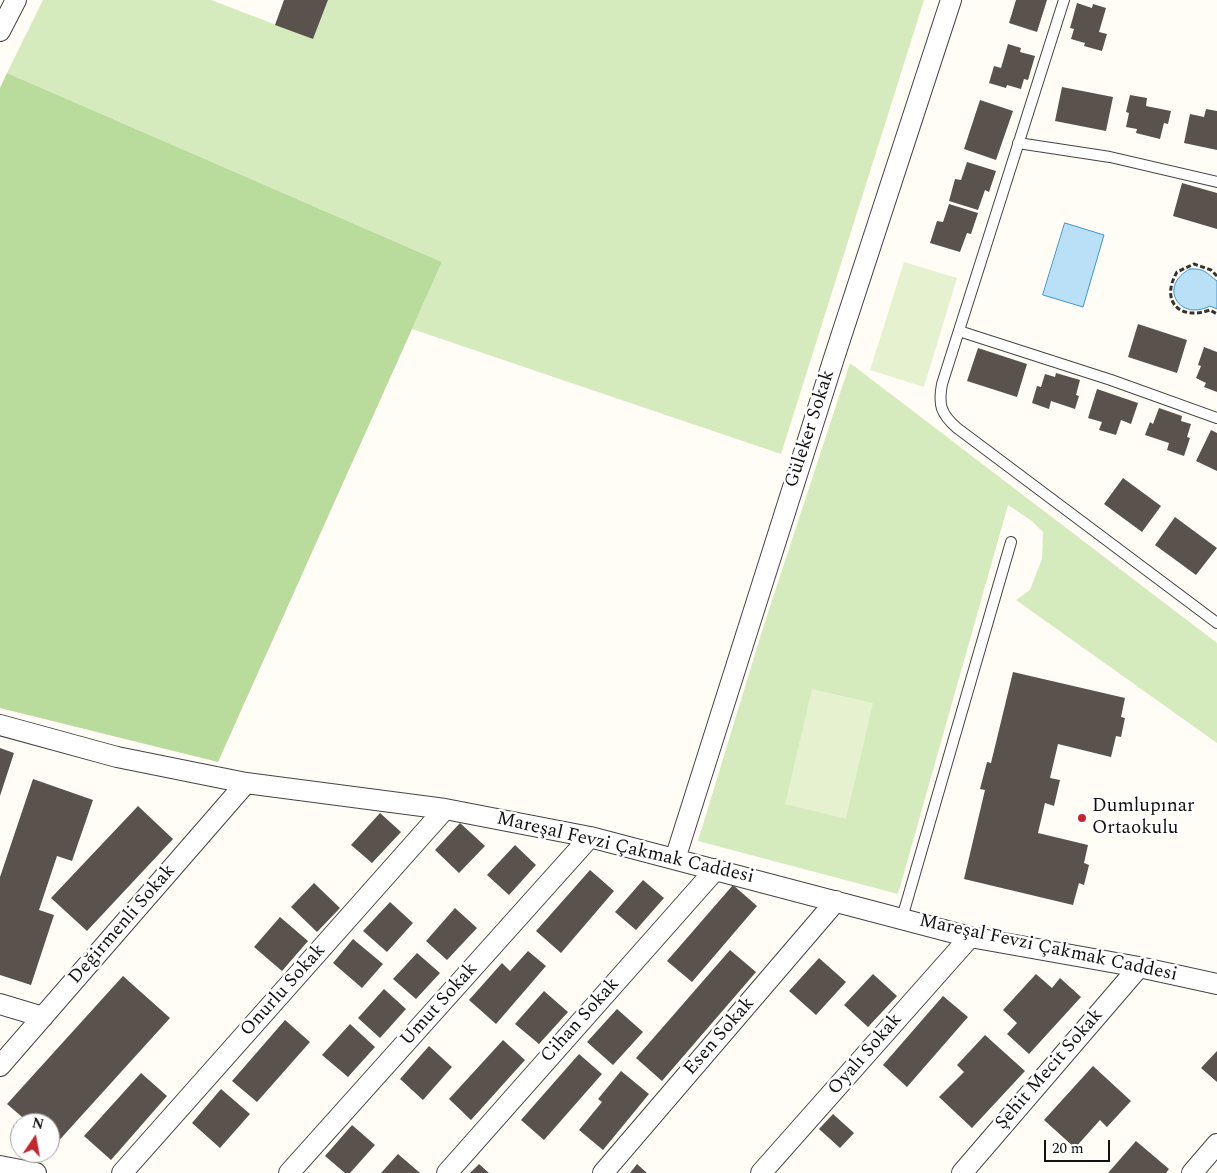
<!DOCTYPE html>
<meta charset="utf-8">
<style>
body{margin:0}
#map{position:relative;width:1217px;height:1173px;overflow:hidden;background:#fffdf5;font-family:Spectral,serif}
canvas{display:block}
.north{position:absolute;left:10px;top:1113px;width:50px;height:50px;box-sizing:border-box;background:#fff;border:1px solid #a0a0a0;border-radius:50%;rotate:12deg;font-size:14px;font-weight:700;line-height:20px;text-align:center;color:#111}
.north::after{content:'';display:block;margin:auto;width:18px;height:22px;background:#c4262e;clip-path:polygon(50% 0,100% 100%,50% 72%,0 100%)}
.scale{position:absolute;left:1044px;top:1140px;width:66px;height:22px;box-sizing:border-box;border:2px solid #111;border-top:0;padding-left:6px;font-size:15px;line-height:18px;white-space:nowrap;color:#111;-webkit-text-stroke:4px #fff;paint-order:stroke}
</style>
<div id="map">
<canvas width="1217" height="1173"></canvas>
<div class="north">N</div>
<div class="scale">20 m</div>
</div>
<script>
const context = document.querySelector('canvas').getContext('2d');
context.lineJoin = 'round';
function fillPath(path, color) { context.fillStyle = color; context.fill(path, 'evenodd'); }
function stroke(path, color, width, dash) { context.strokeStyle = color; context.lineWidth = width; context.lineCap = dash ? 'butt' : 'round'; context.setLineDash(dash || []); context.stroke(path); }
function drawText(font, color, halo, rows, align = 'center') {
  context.font = font + ' Spectral,serif'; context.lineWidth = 5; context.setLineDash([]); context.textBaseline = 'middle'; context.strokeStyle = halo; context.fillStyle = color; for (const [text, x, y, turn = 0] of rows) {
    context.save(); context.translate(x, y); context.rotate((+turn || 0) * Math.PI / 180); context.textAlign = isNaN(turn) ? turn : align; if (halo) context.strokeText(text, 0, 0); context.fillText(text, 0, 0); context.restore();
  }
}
const green = new Path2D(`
 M43,0H211L313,39L328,0H924L781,454L412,329L442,262L7,73Z
 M850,363L1217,643V743L1016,600L1030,590L1042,559L1043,532L1032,521L1008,505L898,894L698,841L762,631Z`);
const forest = new Path2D(`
 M7,73L442,262L218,762L0,708V88Z`);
const pitch = new Path2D(`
 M904,262L957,278L924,387L870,370Z
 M812,689L873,703L846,819L785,804Z`);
const water = new Path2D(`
 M1065,223L1104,235L1083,307L1043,295Z
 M1190,269C1205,268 1206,273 1217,281V309L1210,306C1178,322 1158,285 1190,269Z`);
const building = new Path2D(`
 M284,0H328L313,39L275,25Z
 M1016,0H1047L1037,32L1009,23Z
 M1077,3L1092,8L1093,4L1106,8L1099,32L1107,34L1102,51L1084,46L1085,43L1071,39L1074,29L1070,28Z
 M1008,44L1021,48L1020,52L1035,56L1028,80L1024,79L1021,89L1007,85L1006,88L989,83L994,66L1001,68Z
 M1062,87L1113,97L1106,131L1055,121Z
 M1130,95L1147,98L1146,106L1171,111L1168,124L1164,123L1160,139L1136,133L1137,129L1126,127L1129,113L1126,112Z
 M980,100L1013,111L996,160L964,149Z
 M1206,109L1217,111V150L1184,143L1190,114L1204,117Z
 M967,162L996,171L989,192L985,190L978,210L949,201L955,179L961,180Z
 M1182,183L1217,193V229L1173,216Z
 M949,204L978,213L971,234L967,233L960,252L930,243L937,221L943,222Z
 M1138,324L1187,340L1177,373L1128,357Z
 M1204,347L1217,352V392L1204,387L1206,383L1196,378L1201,366L1198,365Z
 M978,348L1027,364L1017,397L967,381Z
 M1056,373L1080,380L1076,395L1079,396L1075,409L1051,401L1049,409L1032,403L1037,386L1041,387L1045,374L1055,377Z
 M1097,389L1138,403L1131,424L1121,420L1116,435L1099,430L1102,422L1088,418Z
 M1159,408L1182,416L1181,421L1191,424L1187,437L1190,438L1184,456L1167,450L1169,443L1145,435L1150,422L1153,424Z
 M1211,430L1217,433V471L1196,461Z
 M1123,478L1161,506L1142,532L1104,504Z
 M1175,517L1217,548L1196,575L1155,545Z
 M1013,672L1125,698L1121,717L1125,718L1121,737L1116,736L1111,757L1058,744L1050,778L1060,780L1054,806L1045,803L1038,833L1088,845L1084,863L1089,865L1084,885L1079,883L1073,905L964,879L985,790L980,789L987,762L991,763Z
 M0,748L14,753L0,796Z
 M33,779L93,800L72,861L57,856L39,910L54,915L31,985L0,975V877Z
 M138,806L173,839L87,931L51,898Z
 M380,813L401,832L372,863L351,845Z
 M460,823L485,846L459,873L435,850Z
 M515,845L536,865L509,895L487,875Z
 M590,870L614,891L561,953L536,931Z
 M643,880L664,898L636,930L615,912Z
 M314,883L340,908L317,932L291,907Z
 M733,885L757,906L692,982L667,961Z
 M390,902L413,923L387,952L363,931Z
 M455,908L477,928L447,960L426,941Z
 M280,917L308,941L282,971L254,947Z
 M353,939L383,964L362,988L333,963Z
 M730,950L756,972L662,1081L636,1058Z
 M528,951L546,966L496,1024L469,1000L502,963L510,971Z
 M417,953L440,973L416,999L393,979Z
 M819,958L846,982L816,1015L789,991Z
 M873,974L897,996L868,1027L844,1005Z
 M1036,974L1052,988L1060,978L1081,997L1029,1054L1007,1034L1017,1023L1003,1010Z
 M123,976L170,1018L54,1146L50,1142V1123H29L7,1104Z
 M384,989L406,1009L380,1038L358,1018Z
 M544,991L568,1012L539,1044L515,1024Z
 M943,996L968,1017L907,1087L883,1065Z
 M617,1009L643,1032L613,1065L587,1042Z
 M285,1020L310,1042L257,1102L232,1081Z
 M350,1024L375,1047L348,1077L322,1055Z
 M985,1035L1025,1071L972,1128L939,1097L964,1072L957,1065Z
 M503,1040L525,1060L471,1120L449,1099Z
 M429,1046L452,1067L423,1100L400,1079Z
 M1217,1051V1082L1201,1068Z
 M579,1054L602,1074L544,1140L521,1120Z
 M1093,1066L1131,1101L1107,1127L1100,1120L1075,1148L1044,1120Z
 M621,1071L649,1094L603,1150L579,1130L602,1102L598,1099Z
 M141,1073L167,1096L111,1160L84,1136Z
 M221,1089L250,1114L220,1148L192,1123Z
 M833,1114L854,1133L840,1148L819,1129Z
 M352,1125L375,1145L350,1173H345L325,1156Z
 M1136,1141L1169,1169L1166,1173H1108Z
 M398,1154L420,1173H381Z
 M479,1164L489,1173H470Z
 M637,1164L647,1173H630Z`);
const path = new Path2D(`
 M1217,276L1211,270L1194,264L1177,272C1160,301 1179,321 1210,310L1217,314`);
const lane = new Path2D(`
 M1064,0L942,384C938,405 941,414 957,428L1217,623
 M1018,143L1110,157L1217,182
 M959,331L1111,380L1217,418
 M902,918L1011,542`);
const street = new Path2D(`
 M0,31L16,0
 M0,725L117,757L246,783L445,809L590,837L970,937L1139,967L1217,984
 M675,859L834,358L951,0
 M0,1004L43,1017
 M0,1066L246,783
 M0,1166L36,1173
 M122,1173L445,809
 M289,1173L590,837
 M447,1173L716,869
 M603,1173L836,901
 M761,1173L970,937
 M962,1173L1139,967
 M1192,1173L1217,1144`);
const markers = [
 [1082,818,5,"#c4262e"]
];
const streetNames = [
 ["Güleker Sokak",811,429,-72],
 ["Mareşal Fevzi Çakmak Caddesi",625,849,13],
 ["Değirmenli Sokak",123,925,-49],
 ["Mareşal Fevzi Çakmak Caddesi",1048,949,12],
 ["Onurlu Sokak",284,991,-48],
 ["Umut Sokak",440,1005,-48],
 ["Cihan Sokak",581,1021,-48],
 ["Esen Sokak",720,1037,-49],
 ["Oyalı Sokak",866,1055,-49],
 ["Şehit Mecit Sokak",1050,1070,-49]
];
const poiNames = [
 ["Dumlupınar",1092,807],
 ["Ortaokulu",1092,829]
];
fillPath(green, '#d5ebbd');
fillPath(forest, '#b9dc9c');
fillPath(pitch, '#e6f2cf');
fillPath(water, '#b9e0f7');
stroke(water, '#3f96cf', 1);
fillPath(building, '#5a524d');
stroke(lane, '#444', 12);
stroke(street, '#444', 22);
stroke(path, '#333', 3, [5, 2.5]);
stroke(lane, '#fff', 10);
stroke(street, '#fff', 20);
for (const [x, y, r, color] of markers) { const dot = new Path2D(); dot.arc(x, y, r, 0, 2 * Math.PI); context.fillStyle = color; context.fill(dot); stroke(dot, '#fff', 2); }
drawText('19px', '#111', '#fff', streetNames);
drawText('19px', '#111', '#fff', poiNames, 'left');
</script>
